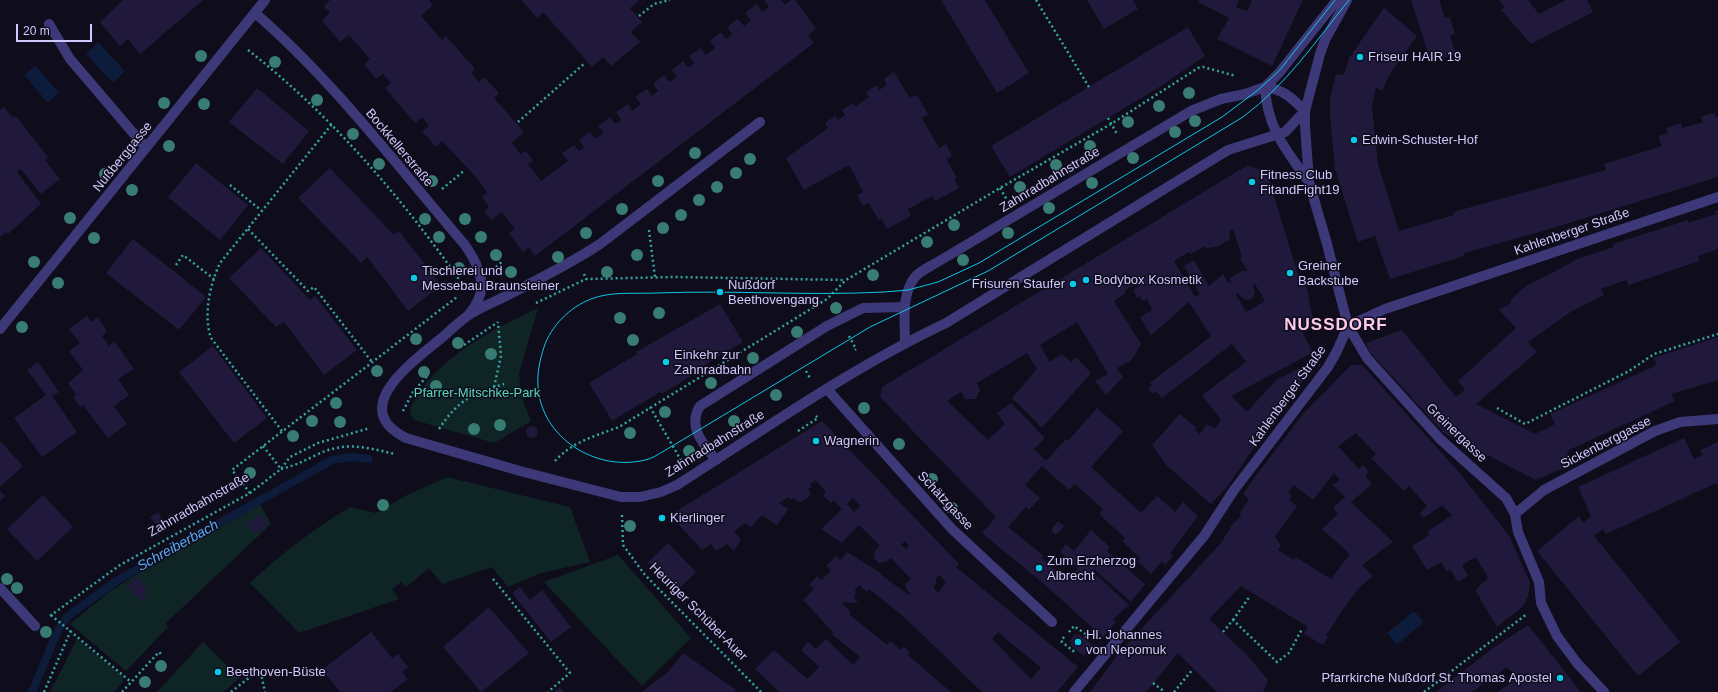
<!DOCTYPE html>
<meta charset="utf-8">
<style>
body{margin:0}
#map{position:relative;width:1718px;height:692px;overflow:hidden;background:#0f0c1b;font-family:Arial,sans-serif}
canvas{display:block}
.scale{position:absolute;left:16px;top:24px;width:76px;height:18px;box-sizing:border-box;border:2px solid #d0c9fd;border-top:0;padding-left:5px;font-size:12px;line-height:14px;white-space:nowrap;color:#d0c9fd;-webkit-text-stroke:3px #0f0c1b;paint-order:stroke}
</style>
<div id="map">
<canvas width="1718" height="692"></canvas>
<div class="scale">20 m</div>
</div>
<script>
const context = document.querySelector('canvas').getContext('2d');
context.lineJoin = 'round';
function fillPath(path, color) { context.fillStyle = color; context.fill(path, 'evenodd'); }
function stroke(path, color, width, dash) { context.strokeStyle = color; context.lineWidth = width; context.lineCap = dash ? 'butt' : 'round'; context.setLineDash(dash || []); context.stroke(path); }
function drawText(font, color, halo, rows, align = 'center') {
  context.font = font + ' Arial,sans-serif'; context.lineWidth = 3; context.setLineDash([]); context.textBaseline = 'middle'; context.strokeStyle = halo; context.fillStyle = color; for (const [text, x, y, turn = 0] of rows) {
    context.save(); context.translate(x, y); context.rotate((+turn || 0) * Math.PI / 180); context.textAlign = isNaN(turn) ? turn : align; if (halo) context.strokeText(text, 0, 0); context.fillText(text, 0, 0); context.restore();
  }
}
const green = new Path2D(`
 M538,308L519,374L522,398L531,421L494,443L414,420C407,410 412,405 418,395C445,352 494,330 538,308Z
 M447,477L570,507L590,562L541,573L508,587L492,567L442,584L429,568L406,587L401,582L392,589L399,599L299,633L250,583C282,553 312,530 350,507L376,513L407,495Z
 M260,504L271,524L166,623L168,627L126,671L70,624L108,593L142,571Z
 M618,555L691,638L642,686L544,582Z
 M77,639L123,676V682L114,692H50Z
 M203,642L240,678L223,692H157Z`);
const water = new Path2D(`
 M98,42L125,71L113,83L86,54Z
 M35,65L59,93L48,103L24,75Z
 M1414,611L1424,622L1397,645L1387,633Z`);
const stream = new Path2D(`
 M32,692L58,630L68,616L118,580L332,460L353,457L369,459`);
const building = new Path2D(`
 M123,0H203L140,54L128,39L120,46L100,22Z
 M330,0H429L433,5L421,16L442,40L446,36L475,69L471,73L479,82L484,77L499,93L494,98L524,132L512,143L520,154L526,151L533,161L528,164L541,181L568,161L562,153L574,145L579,151L584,147L579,140L590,132L595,139L604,133L598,126L610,117L615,124L621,120L616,112L628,104L632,111L641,104L635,97L647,89L652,96L658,91L653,84L664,75L669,82L677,77L672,70L683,61L688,68L695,63L689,56L701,48L706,55L715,48L710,41L721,32L726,39L732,34L727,27L738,19L744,26L751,20L745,13L757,4L762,12L769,7L764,0H781L785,5L791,0H795L816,29L808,35L814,43L535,256L529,247L523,252L509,233L515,229L502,212L491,220L484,211L489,207L482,197L487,193L475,176L442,141L436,147L422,131L429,126L422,117L415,123L385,88L391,83L383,74L376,79L364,65L370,59L349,35L340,42L322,21L330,13L324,6Z
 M521,0H640L630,8L642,22L631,32L640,42L611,66L603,57L592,67L543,12L537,18Z
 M941,0H985L1029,73L997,93Z
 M1087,0H1133L1138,9L1104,29Z
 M1200,0H1239L1236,7L1247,11L1252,0H1303L1272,66L1217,39L1229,18L1198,2Z
 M1411,0H1439L1445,18L1450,17L1455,34L1450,36L1456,54L1431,62Z
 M1499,0H1528L1539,14L1566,0H1587L1593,12L1531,44L1501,10L1505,7Z
 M1384,8L1417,36L1390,74L1382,91L1376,87L1372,107L1378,164L1399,231L1454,215L1453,212L1606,170L1604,164L1662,146L1658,136L1668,133L1666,128L1681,123L1682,128L1703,122L1701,116L1715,113L1716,117H1718V177L1543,231L1464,253V256L1390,279L1375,236L1358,242L1335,169L1330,117V98L1336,74L1344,75L1349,58Z
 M1188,27L1205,56L1161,86L1010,177L991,146Z
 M894,72L910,98L917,95L928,114L922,118L939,148L946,144L952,156L946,159L957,178L954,179L959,188L935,201L932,196L908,209L911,216L887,229L882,219L879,221L869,203L863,206L857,195L863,192L849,165L804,190L786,158L828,128L825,123L835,116L838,120L845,115L842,110L853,103L855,107L869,97L866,92L877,85L879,90L887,85L884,79Z
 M257,88L309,131L283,164L229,122Z
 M4,107L13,118L16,116L48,157L45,160L60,179L41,194L21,169L17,172L41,204L8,234L6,232L0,237V177L1,176L0,174V110Z
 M196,163L248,205L220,240L168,197Z
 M1248,165L1267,173L1300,281L1305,278L1314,326L1302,332L1318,362L1254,444L1255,446L1227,487L1211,504L1167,466L1152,445L1180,414L1197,428L1195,430L1200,434L1206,425L1211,426L1214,429L1221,420L1202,395L1246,362L1232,344L1162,398L1156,391L1152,394L1148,388L1152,385L1150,383L1211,336L1189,302L1151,335L1140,317L1152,310L1147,299L1143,301L1140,296L1137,298L1133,290L1140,286L1138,283L1125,290L1126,293L1114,301L1141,344L1131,361L1117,368L1123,377L1106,395L1095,381L1108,374L1077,322L1040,345L1050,362L1062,354L1071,362L1076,357L1091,373L1042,428L1012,398L1037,369L1027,353L977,383L980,390L976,399H965L961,392L947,401L988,440L1005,424L997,413L1011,403L1045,438L1034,449L1046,461L1066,439L1068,441L1097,408L1123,431L1091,467L1141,513L1157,496L1175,512L1183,502L1198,516L1170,554L1173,556L1165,565L1162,561L1151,574L1137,561L1140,558L1122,541L1125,538L1099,514L1103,509L1075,484L1069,490L1042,466L1025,485L1040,498L1029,510L1026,507L1008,527L1044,556L1041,558L1068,580L1078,568L1060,552L1066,544L1074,551L1091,530L1110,547L1107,551L1145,584L1131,602L1094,569L1092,571L1129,605L1113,619L1116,622L1103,637L1044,584L982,533L996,517L880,397L882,387ZM1233,229L1242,257L1240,259L1247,270L1245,272L1243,270L1230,278L1231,281L1228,283L1223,274L1209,286L1194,260L1184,266L1200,294L1195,297L1174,261L1189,252L1191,254L1205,246L1207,249L1211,247H1217L1229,240L1230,235L1229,231ZM1255,284L1265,301L1246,312L1236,295L1238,293L1241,297L1247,300L1252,299L1255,293L1253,285ZM1310,354L1314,362L1305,374L1299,368L1276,380L1247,412L1231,396Z
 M330,168L394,235L399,231L441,285L408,311L367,257L361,263L298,198Z
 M1718,210V249L1698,256L1699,261L1629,285L1626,280L1601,289L1604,295L1572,311L1528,342L1537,352L1476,404L1535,434L1555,424L1550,414L1657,365L1653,358L1718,337V380L1671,394L1675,401L1567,451L1572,464L1536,480L1444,433L1369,351L1366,343L1402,330L1456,397L1465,390L1458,381L1516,328L1499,310L1512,302L1510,300L1526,286L1580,258L1614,247L1613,244L1688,220V223L1716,214L1715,211Z
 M133,239L206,297L179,330L106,273Z
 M261,248L310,300L315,296L357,350L324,375L284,322L276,327L229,278Z
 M720,304L743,342L695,371L696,373L662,394L660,392L612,421L589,383L637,354L636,352Z
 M87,316L91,322L98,317L107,331L102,336L109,346L114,341L134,369L118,379L129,395L114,406L127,424L108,438L83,405L80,407L73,397L76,394L68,383L83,370L69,351L80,343L69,329Z
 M213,346L267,418L234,443L179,372Z
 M38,362L59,392L52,396L77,432L42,457L14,418L46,395L27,370Z
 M1351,365H1362L1459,472L1510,537L1530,583L1528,597L1522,607L1497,627L1475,590L1488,578L1476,557L1462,565L1468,576L1458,582L1450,569L1447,572L1441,562L1427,570L1412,546L1429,535L1427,532L1452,515L1442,505L1424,518L1420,514L1427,506L1409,486L1404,491L1371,458L1376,454L1356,433L1338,446L1359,469L1363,465L1369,472L1365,476L1372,484L1351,502L1393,542L1362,565L1373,576L1358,589L1340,614L1326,636L1328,637L1323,645L1304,634L1308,627L1241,586L1209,619L1247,655L1268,680L1263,692H1217L1178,653L1146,692H1090L1118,654L1221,543L1232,525L1241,516L1240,513L1249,499L1243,494L1255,477L1303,414ZM1334,473L1340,480L1333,485L1345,497L1333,508L1338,514L1322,529L1350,554L1331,579L1296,557L1294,560L1278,550L1281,545L1275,537L1297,506L1289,500L1292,495L1288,493L1294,485L1313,500Z
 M822,421L959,564L956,567L1078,667L1057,692H982L904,617L869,589L867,592L859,585L855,590L856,593L854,598L858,601L854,603L844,602L842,604L851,612L849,614L887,645L890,641L901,650L904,647L910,652L908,655L951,692H779L755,669L774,650L807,679L819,667L801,650L808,642L816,649L826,639L853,665L860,657L832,634L834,633L803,600L814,589L809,585L817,576L822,580L831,570L826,566L836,556L840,560L847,552L882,574L881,575L909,595L910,593L906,589L905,584L911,579L891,558L886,562L879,563L874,558L875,550L880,546L859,525L842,543L821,529L842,509L834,500L831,503L823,495L826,492L816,480L810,484L812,487L808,489L811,493L809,497L802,502H797L794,498L790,500L788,497L779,503L788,509L777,525L762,515L751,527L745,523L734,531L741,539L734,551L727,544L716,551L711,544L702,550L670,515ZM853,498L860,506L854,512L847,504ZM905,541L909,545L906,549L901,545ZM939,575L946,582L938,593L933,587L937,583L935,580ZM998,632L1041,668L1031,679L992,639Z
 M526 432a6 6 0 1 1 12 0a6 6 0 1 1-12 0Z
 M1684,438L1694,459L1703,455L1700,450L1718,442V487L1716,483L1606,534L1603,529L1594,536L1680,642L1638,676L1537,551L1579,516L1583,523L1591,516L1578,487Z
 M0,441L23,466L0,487Z
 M0,491L5,496L0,501Z
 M43,495L73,527L37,561L7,529Z
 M158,512L164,521L157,526L150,517Z
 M260,514L268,524L255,534L247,524Z
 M1058,521L1064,526L1056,535L1051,530Z
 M668,543L696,572L676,592L648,562Z
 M138,577L147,589L143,592L147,597L141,601L137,596L136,597L127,585Z
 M520,587L530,600L542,590L571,627L551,642L512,593Z
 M489,607L529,653L481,692L443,647Z
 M1528,625L1581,692H1498L1517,678L1507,667L1472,692H1436L1493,648Z
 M371,632L392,658L398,654L408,667L402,672L408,679L391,692H340L322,670Z
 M1075,634L1077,636L1079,634L1093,645L1084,656L1070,645L1072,643L1070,641Z
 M683,653L736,690L735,692H642L668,672Z
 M560,687L564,692H554Z`);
const path = new Path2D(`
 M1036,0L1089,87
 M639,16L654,4L670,0
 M248,50C332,116 402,198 463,285
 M1108,118L1117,134
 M518,122L585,63
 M230,185L262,211
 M1000,188L1007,200
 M442,189L465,170
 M248,229L308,291L314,287L372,362
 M649,230L655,277
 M176,265L183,255L214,279
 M496,267L503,261
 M584,274L586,279L675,277L845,280
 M536,303L586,279
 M849,336L856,349L855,350
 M464,345L498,322
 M806,371L810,378
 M494,387L501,356L498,322
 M650,407L682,462
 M1497,408L1525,424L1629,371L1654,354L1718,334
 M403,411L413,392L428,375
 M439,429C458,400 472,394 504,384
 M282,431L211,338C203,315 210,284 220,263L332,124
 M798,431L818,418L816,416
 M263,446L281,469
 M555,461C572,442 595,436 619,427L827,299L846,280L1000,188L1111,124L1198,68L1203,67L1236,76
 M281,469C294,466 304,461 316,455C345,441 365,447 395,454
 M250,493L232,470L457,297
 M622,515L623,545L645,575L761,692
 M493,579L570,673L548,692
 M51,615L131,682
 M50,616L120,565L250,493L281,469L290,457L318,443L370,428
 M1233,620L1250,596
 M1069,632L1074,626L1087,635L1085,639
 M1223,632L1233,620L1277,662L1289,653L1302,629
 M1064,637L1061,641L1073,651L1076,649
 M1153,683L1165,692
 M44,692L71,630
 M122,692L159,652L162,655
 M231,692L260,669L265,692
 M1174,692L1193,669
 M1424,692L1527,614`);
const street = new Path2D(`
 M1347,0L1325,40L1320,54L1305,111V125L1309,182L1327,244L1348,326L1367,358L1440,439L1506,498L1515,514L1518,532L1539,582L1541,603L1557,636L1577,663L1604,692
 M255,13C333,80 398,167 465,245C481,268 490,291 469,314
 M49,24L70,59L146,148
 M1265,87C1267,128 1286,150 1309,182
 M1265,87C1283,89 1293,99 1305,111
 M760,122L600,244C570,264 537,280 504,297C492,303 477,309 466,317C455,325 445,336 434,344C406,367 350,410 406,438L520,471L621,497H640L661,492L677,485C765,429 851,368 946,323L1228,150L1285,132L1305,111
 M0,329L265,0
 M905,342C905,322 901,294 915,277C920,271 929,267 936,263L1191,111L1221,99L1245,94L1265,87L1279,73L1337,0
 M827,389L952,529L1052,622
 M716,460C703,444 687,426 700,406L827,326L863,308L905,307
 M1515,514L1544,490L1655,431L1680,422L1718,419
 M0,588L35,626
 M1074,692L1204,536L1234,490L1328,367L1337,351L1348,326L1385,309L1718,197`);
const tram = new Path2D(`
 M1335,0L1279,71L1258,90L1222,117L979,263L938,282L908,290L884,292C808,296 733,290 657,293C636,294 611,291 591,299C570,307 551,326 544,347C540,360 537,372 538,386C541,438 596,472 645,460C652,459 658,454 664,451L870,327L988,271L1243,117C1286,85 1316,41 1349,0`);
const trees = [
 [201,56],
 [275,62],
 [1189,93],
 [317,100],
 [164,103],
 [204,104],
 [1159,106],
 [1195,121],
 [1128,122],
 [1175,132],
 [353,134],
 [169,146],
 [1090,146],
 [695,153],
 [1133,158],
 [750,159],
 [379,164],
 [1056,165],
 [736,173],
 [105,174],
 [432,181],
 [658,181],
 [1092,183],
 [717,187],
 [1020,187],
 [132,190],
 [699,200],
 [1049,208],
 [622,209],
 [681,215],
 [70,218],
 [425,219],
 [465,219],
 [954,225],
 [663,228],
 [586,233],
 [1008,233],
 [439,237],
 [481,237],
 [94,238],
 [927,242],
 [496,255],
 [637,255],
 [558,257],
 [963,260],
 [34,262],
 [459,268],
 [511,272],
 [607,272],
 [873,275],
 [58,283],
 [836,308],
 [659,313],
 [620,318],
 [22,327],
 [797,332],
 [416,339],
 [633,340],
 [458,343],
 [491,354],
 [753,358],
 [377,371],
 [424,372],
 [711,383],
 [436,386],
 [776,395],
 [336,403],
 [864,408],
 [665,412],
 [312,421],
 [734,421],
 [340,422],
 [500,425],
 [474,429],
 [630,433],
 [293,436],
 [899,444],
 [689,451],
 [250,473],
 [932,479],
 [383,505],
 [952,508],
 [630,526],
 [7,579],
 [17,588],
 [46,632],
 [161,666],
 [145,682]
];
const markers = [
 [1360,57,4,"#0acae7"],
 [1354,140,4,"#0acae7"],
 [1252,182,4,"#0acae7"],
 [1290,273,4,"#0acae7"],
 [414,278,4,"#0acae7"],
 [1086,280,4,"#0acae7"],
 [1073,284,4,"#0acae7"],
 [720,292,4,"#0acae7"],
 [666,362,4,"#0acae7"],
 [816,441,4,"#0acae7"],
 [662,518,4,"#0acae7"],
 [1039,568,4,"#0acae7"],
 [1078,642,4,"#0acae7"],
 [218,672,4,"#0acae7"],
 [1560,678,4,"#0acae7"]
];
const poiNames = [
 ["Friseur HAIR 19",1368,57],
 ["Edwin-Schuster-Hof",1362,140],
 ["Fitness Club",1260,175],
 ["FitandFight19",1260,190],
 ["Greiner",1298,266],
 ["Backstube",1298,281],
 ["Tischlerei und",422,271],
 ["Messebau Braunsteiner",422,286],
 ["Bodybox Kosmetik",1094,280],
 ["Frisuren Staufer",1065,284,"right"],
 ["Nußdorf",728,285],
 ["Beethovengang",728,300],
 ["Einkehr zur",674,355],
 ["Zahnradbahn",674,370],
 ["Wagnerin",824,441],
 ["Kierlinger",670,518],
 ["Zum Erzherzog",1047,561],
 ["Albrecht",1047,576],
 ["Hl. Johannes",1086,635],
 ["von Nepomuk",1086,650],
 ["Beethoven-Büste",226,672],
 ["Pfarrkirche Nußdorf St. Thomas Apostel",1552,678,"right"]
];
const streetNames = [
 ["Bockkellerstraße",399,148,50],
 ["Nußberggasse",123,157,-51],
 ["Zahnradbahnstraße",1050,180,-31],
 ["Kahlenberger Straße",1572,232,-19],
 ["Kahlenberger Straße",1288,396,-54],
 ["Greinergasse",1456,433,44],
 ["Sickenberggasse",1606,443,-27],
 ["Zahnradbahnstraße",715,444,-32],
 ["Schätzgasse",945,501,47],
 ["Zahnradbahnstraße",199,505,-30],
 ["Heuriger Schübel-Auer",698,612,45]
];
const parkNames = [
 ["Pfarrer-Mitschke-Park",477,393]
];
const waterNames = [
 ["Schreiberbach",178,546,-29]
];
const districtNames = [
 ["NUSSDORF",1336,325]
];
fillPath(green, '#0f2525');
fillPath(water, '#0c1c3a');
stroke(stream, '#0c1c3a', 8);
fillPath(building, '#21193b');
stroke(path, '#32a7a4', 2.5, [2, 3]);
stroke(street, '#3d3978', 10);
stroke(tram, '#0acae7', 1);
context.fillStyle = '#387c74';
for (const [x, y] of trees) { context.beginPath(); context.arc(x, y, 6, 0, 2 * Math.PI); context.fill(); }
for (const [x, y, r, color] of markers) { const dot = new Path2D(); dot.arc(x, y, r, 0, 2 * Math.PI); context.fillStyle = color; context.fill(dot); stroke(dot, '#0f0c1b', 1.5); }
drawText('13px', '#d0c9fd', '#0f0c1b', poiNames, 'left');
drawText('13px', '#d0c9fd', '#0f0c1b', streetNames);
drawText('13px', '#59d8bc', '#0f0c1b', parkNames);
drawText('italic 14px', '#5baaf8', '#0f0c1b', waterNames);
context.letterSpacing = '1px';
drawText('bold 17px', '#fdcbe9', '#0f0c1b', districtNames);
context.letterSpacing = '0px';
</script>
